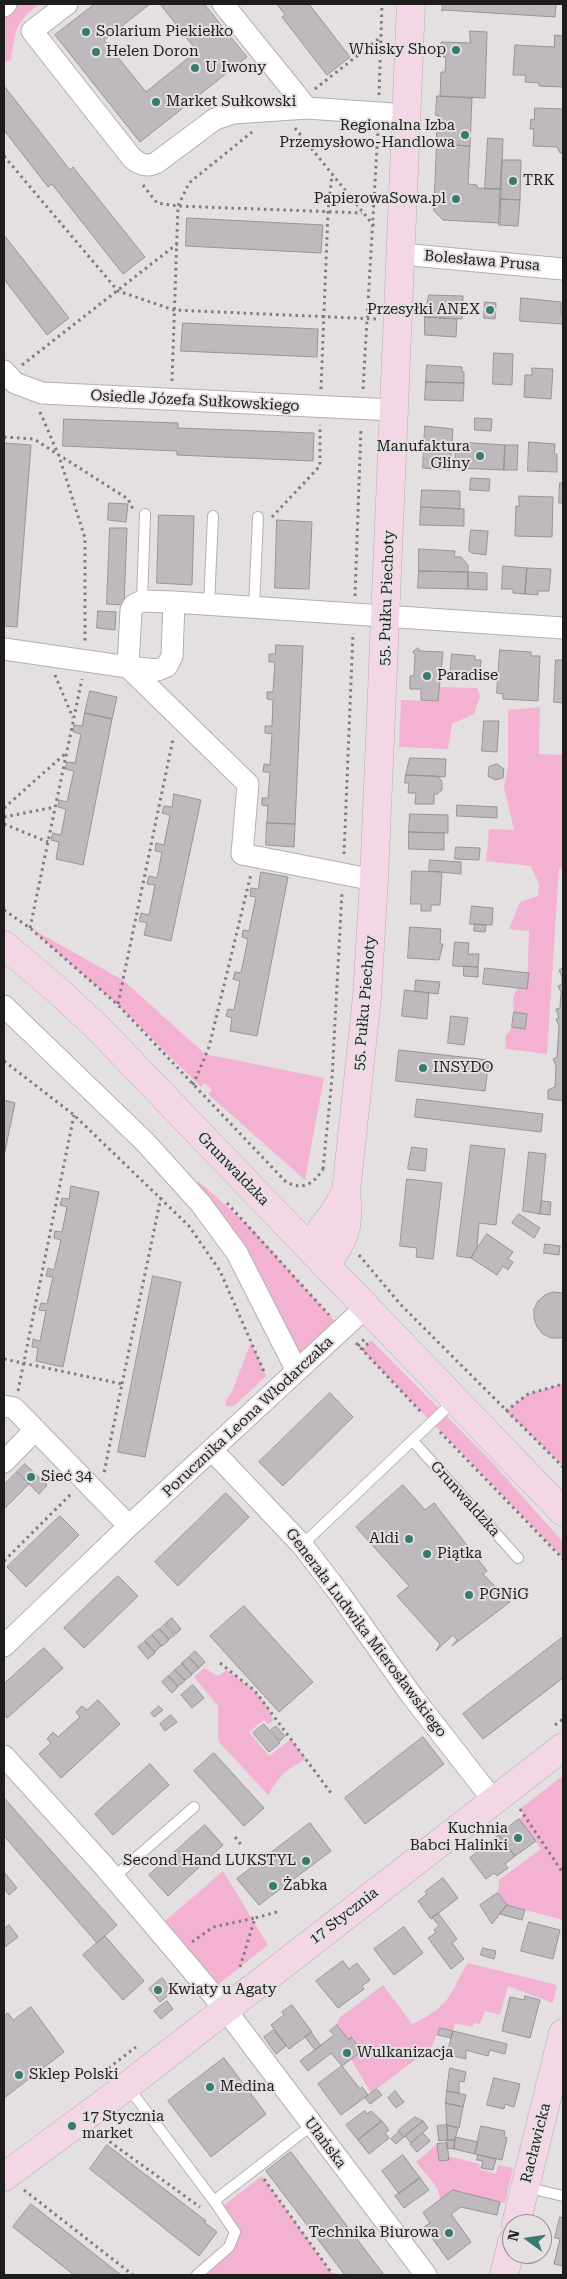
<!DOCTYPE html>
<meta charset="utf-8">
<style>
body{margin:0}
#map{position:relative;width:567px;height:2279px;overflow:hidden;background:#e4dfe1;font-family:"Roboto Serif",serif}
canvas{display:block}
.frame{position:absolute;inset:0;border:5px solid #1e1c1d;pointer-events:none}
.north{position:absolute;left:502px;top:2214px;width:50px;height:50px;box-sizing:border-box;background:#e4dfe1;border:1px solid #959193;border-radius:50%;rotate:284deg;font-size:14px;font-weight:700;line-height:20px;text-align:center;color:#1e1c1d}
.north::after{content:'';display:block;margin:auto;width:18px;height:22px;background:#387b6e;clip-path:polygon(50% 0,100% 100%,50% 72%,0 100%)}
</style>
<div id="map">
<canvas width="567" height="2279"></canvas>
<div class="frame"></div>
<div class="north">N</div>
</div>
<script>
const context = document.querySelector('canvas').getContext('2d');
context.lineJoin = 'round';
function fillPath(path, color) { context.fillStyle = color; context.fill(path, 'evenodd'); }
function stroke(path, color, width, dash) { context.strokeStyle = color; context.lineWidth = width; context.lineCap = dash ? 'butt' : 'round'; context.setLineDash(dash || []); context.stroke(path); }
function drawText(font, color, halo, rows, align = 'center') {
  context.font = font + ' "Roboto Serif",serif'; context.lineWidth = 4; context.setLineDash([]); context.textBaseline = 'middle'; context.strokeStyle = halo; context.fillStyle = color; for (const [text, x, y, turn = 0] of rows) {
    context.save(); context.translate(x, y); context.rotate((+turn || 0) * Math.PI / 180); context.textAlign = isNaN(turn) ? turn : align; if (halo) context.strokeText(text, 0, 0); context.fillText(text, 0, 0); context.restore();
  }
}
const green = new Path2D(`
 M4,4H39C14,24 16,30 11,60L4,63Z
 M439,687L477,688L480,696L474,714L452,724L448,749L399,747L401,700L438,701Z
 M540,707L539,754L563,755V868L559,869L547,1054L506,1049L505,1037L512,1027L525,1029L527,1015L514,1012L513,997L518,988L527,989L529,931L509,929L520,902L538,896L539,884L531,866L486,861L489,829L514,830L504,787L508,766V710Z
 M30,928L123,980L205,1054L324,1078L305,1180L208,1094L212,1090L205,1083L201,1087L118,1005Z
 M198,1181L250,1227L342,1329L297,1371L189,1190Z
 M371,1340L488,1458L563,1542V1558L362,1350Z
 M251,1342L266,1376L234,1406H226V1400L232,1392Z
 M563,1384V1466L506,1411L528,1394Z
 M204,1668L218,1676L227,1670C245,1683 267,1697 273,1720L271,1723L268,1724L264,1720L249,1732L269,1756L291,1739L306,1759C288,1768 277,1778 268,1795L220,1743L218,1738V1706L194,1677Z
 M561,1777H563V1920L507,1905L498,1893L499,1880L541,1849L519,1819L524,1815L520,1809Z
 M223,1871L268,1945L210,1991L157,1928Z
 M468,1963L557,1985L553,2003L508,1986L500,2015L485,2011L480,2024L474,2023L473,2027L455,2023L453,2031L440,2028L431,2048L371,2093L351,2059L362,2051L352,2038L349,2040L337,2025L339,2018L383,1985L412,2024C425,2019 443,2007 450,1995C457,1984 460,1974 468,1963Z
 M437,2144L439,2161L448,2160V2156L480,2164L479,2169L496,2174L498,2165L513,2168L505,2203L453,2191L441,2200L436,2186L416,2162Z
 M262,2176L333,2275H197L234,2237L219,2209Z`);
const building = new Path2D(`
 M95,4H150L104,40L146,92L197,51L160,4H204L247,57L140,142L55,35Z
 M277,4H309L350,57L327,75L282,17L285,15Z
 M443,4H556L555,17L444,10L442,11Z
 M470,31L487,32L485,98L440,96L441,72H445L446,57H441V42L470,43Z
 M555,35L563,36V87L539,86V83L525,82L526,75H513L515,45L554,47Z
 M4,86L70,170L73,167L145,257L123,274L52,184L48,187L4,130Z
 M437,96L472,98L470,146L436,144L438,115H436Z
 M535,108L563,109V153H560L557,147L533,146L534,129H530L531,119L534,120Z
 M488,138L503,139L501,189H485Z
 M437,144L470,146L468,184L477,185V188L501,189L500,223L443,220L434,211Z
 M502,160H521L520,200L500,199Z
 M500,199L520,200L518,226L499,225Z
 M187,218L323,225L321,253L186,246Z
 M4,235L69,318L47,335L4,279Z
 M429,295L463,296L462,319L425,317Z
 M521,298L561,302V314H563V324L520,321Z
 M485,302L496,303L495,319L484,318Z
 M425,317L457,319L456,337L425,335Z
 M183,323L318,329L317,357L181,351Z
 M494,353L513,354L512,385L493,384Z
 M427,365L462,367V372H464V383L426,382Z
 M532,368L553,369L551,399L524,397L525,375H532Z
 M426,382L464,383L463,401L425,400Z
 M475,418L492,419L491,431L475,430Z
 M64,419L178,423V428L314,433L313,461L177,455V451L63,446Z
 M425,426L453,429L450,470L423,468Z
 M456,442L505,445L504,470L455,468Z
 M529,442L555,444L554,454H557V472L528,471Z
 M4,443L31,445L17,627L4,626Z
 M505,445H518L517,470H504Z
 M471,478L490,479L489,491L470,490Z
 M560,483H563V503H559Z
 M422,490L460,491V509L421,507Z
 M519,496L553,497L552,537L515,536L516,506H519Z
 M109,503L128,504L126,522L108,520Z
 M421,507L464,509V526L420,525Z
 M159,515L194,516L192,585L157,583Z
 M277,520L312,522L309,589L275,588Z
 M110,528H127L124,605L107,604Z
 M471,530L488,531L486,555L472,553L469,551Z
 M419,549L455,551L454,557H461L468,565V572L419,571Z
 M503,566L527,568L525,594L513,593V589H502Z
 M527,568L551,569L549,591H538V595L525,594Z
 M419,571L468,572V589L418,588Z
 M468,572L487,573V590L468,589Z
 M98,611L116,612L115,630L97,628Z
 M276,645L303,646L295,824L267,823L268,806L262,805V798H268L270,772H263L264,764L270,765L272,734L265,733V726H272L273,700L267,699V692H273L275,662H269V654H275Z
 M418,648L420,651L443,652L438,701L421,700V689H410V676H414L415,655L413,652Z
 M500,650L531,652V656H540L538,701L503,699V694L497,693Z
 M452,654L475,656V660H481L480,670L474,669V680L450,679Z
 M556,660H563V703L554,702Z
 M90,691L117,697L112,719L85,713Z
 M85,713L112,719L83,865L56,859L59,842L51,840L53,833L61,835L66,809L58,807L59,800L67,802L74,771L65,769L67,762L75,763L81,734L73,732L74,725L82,726Z
 M484,721H499L497,752L482,751Z
 M410,758L446,759L445,777L406,775Z
 M497,764L504,769L503,778L495,780L488,776L489,767Z
 M406,775L438,776L442,782V790L437,794H434V804H415L416,793H408L409,783H405Z
 M174,794L201,800L171,941L144,935L147,923L139,921L141,913L149,915L155,885L147,884L149,876L157,878L162,852L155,851L156,843L164,845L170,815L162,813L164,806L172,807Z
 M457,805L497,807V818L457,816Z
 M410,814L448,815V833L409,832Z
 M267,823L295,824L294,847L266,845Z
 M409,832L444,833V850L409,849Z
 M456,847L480,848L479,860L455,859Z
 M430,860L461,862V874L429,871Z
 M412,871L442,872L440,905H431V911H421V904H411Z
 M261,872L288,877L257,1036L230,1031L232,1018L226,1016L228,1009L234,1010L240,981L233,979L235,972L241,973L248,939L242,937L243,930L249,931L256,897L250,896L251,888L258,889Z
 M472,906L493,908L492,925L470,924Z
 M475,924L486,925L485,932L474,931Z
 M410,927L441,929L440,944H443L439,960L408,958Z
 M455,942L469,943L468,954H479L478,967L453,966Z
 M563,963V1101L548,1099V1090L555,1087L556,1066L553,1059L557,1057L559,1026L556,1019L559,1018L556,1009L560,1008L561,992L558,986L562,984V977L559,970L563,968Z
 M464,966L478,967V977L464,976Z
 M485,968L529,973L527,989L483,984Z
 M416,980L440,982L438,994L415,991Z
 M405,990L429,993L427,1019L402,1016Z
 M514,1012L527,1014L525,1029L512,1027Z
 M451,1016L468,1018L464,1045L448,1043Z
 M399,1050L489,1060L485,1091L396,1081Z
 M417,1099L543,1114L541,1132L415,1117Z
 M4,1100L15,1103L4,1156Z
 M471,1145L505,1149L496,1225L479,1223L477,1248L471,1258L457,1256Z
 M412,1147L427,1149L425,1171L408,1169Z
 M529,1152L546,1154L540,1214L523,1211Z
 M407,1179L442,1183L433,1259L416,1257L417,1248L400,1246Z
 M71,1186L99,1192L63,1367L36,1361L38,1348L32,1347L33,1339L40,1341L46,1311L39,1310L41,1303L47,1304L53,1277L46,1276L48,1268L54,1270L61,1240L54,1238L55,1231L62,1232L67,1207L60,1205L62,1198L69,1199Z
 M542,1201L551,1202L550,1215L540,1214Z
 M519,1214L540,1228L534,1238L512,1223Z
 M487,1234L513,1252L508,1259L513,1262L508,1270L503,1266L497,1275L471,1258Z
 M545,1244L560,1246L559,1255L544,1253Z
 M153,1276L181,1282L145,1457L118,1452Z
 M553,1292L563,1293V1337L560,1338H551L543,1334L537,1327L534,1318V1309L538,1301L545,1295Z
 M330,1393L353,1417L283,1486L259,1462Z
 M25,1464L47,1485L39,1494L17,1472Z
 M17,1472L29,1484L4,1509V1485Z
 M403,1485L425,1510L434,1503L487,1571L483,1574L510,1602L452,1646L457,1640L453,1635L436,1651L440,1644L397,1596L409,1586L356,1527Z
 M226,1493L249,1517L178,1586L155,1562Z
 M60,1516L79,1535L26,1587L7,1567Z
 M118,1576L138,1596L84,1648L64,1628Z
 M244,1606L313,1682L279,1712L210,1636Z
 M172,1618L181,1629L176,1634L166,1623Z
 M165,1624L175,1635L169,1639L160,1629Z
 M159,1629L169,1640L162,1646L152,1635Z
 M152,1635L161,1646L155,1652L145,1641Z
 M563,1637V1678L483,1739L463,1714Z
 M145,1642L155,1653L148,1659L138,1647Z
 M44,1648L63,1668L7,1718L4,1715V1684Z
 M195,1651L205,1662L199,1668L189,1657Z
 M189,1657L199,1668L192,1674L182,1663Z
 M182,1664L192,1675L185,1680L175,1670Z
 M175,1670L185,1681L178,1686L169,1676Z
 M168,1676L178,1687L172,1693L162,1682Z
 M193,1685L204,1698L192,1708L181,1695Z
 M98,1700L120,1724L61,1778L39,1754L51,1743L47,1739L53,1732L58,1737L80,1717L76,1712L82,1706L87,1710Z
 M159,1706L163,1710L154,1717L151,1713Z
 M171,1715L177,1722L165,1731L160,1724Z
 M264,1724L280,1743L269,1752L253,1733Z
 M276,1726L285,1736L280,1741L271,1730Z
 M423,1737L444,1764L365,1824L345,1798Z
 M214,1753L264,1808L244,1826L194,1771Z
 M150,1764L169,1785L113,1835L95,1814Z
 M4,1798L117,1925L97,1943L4,1836Z
 M519,1819L536,1841L515,1856L499,1835Z
 M310,1823L331,1851L259,1905L237,1879Z
 M205,1825L223,1845L168,1896L149,1875Z
 M499,1835L515,1856L505,1864L508,1868L497,1876L494,1873L486,1879L470,1858Z
 M4,1872L17,1888L9,1895L4,1888Z
 M443,1878L458,1898L431,1919L418,1901L427,1894L425,1892Z
 M498,1893L507,1905L492,1924L480,1905Z
 M507,1905L525,1910L522,1920L500,1914Z
 M438,1913L457,1939L452,1943L464,1959L451,1969L428,1938L436,1933L434,1930L439,1926L432,1917Z
 M529,1922L560,1930L553,1959L521,1951Z
 M9,1925L18,1937L5,1947L4,1929Z
 M404,1927L423,1953L394,1975L374,1949Z
 M105,1936L144,1981L123,2000L83,1955Z
 M483,1948L496,1951L494,1959L481,1955Z
 M343,1961L349,1969L357,1963L370,1980L362,1986L364,1989L338,2008L316,1981Z
 M162,1978L173,1991L160,2002L149,1989Z
 M525,1996L540,2000L530,2038L502,2031L510,1997L524,2000Z
 M167,2001L173,2009L161,2019L154,2011Z
 M292,2005L312,2032L289,2049L271,2025L284,2015L282,2012Z
 M31,2007L64,2052L4,2098V2016L8,2013L13,2020Z
 M337,2025L349,2040L351,2037L362,2051L342,2066L331,2053L308,2071L300,2061L334,2035L330,2031Z
 M440,2028L453,2031L451,2038L438,2035Z
 M274,2030L286,2046L276,2054L264,2037Z
 M453,2031L507,2044L505,2054L490,2050L488,2056L466,2050V2059L453,2056L454,2053L448,2052Z
 M311,2032L321,2046L315,2050L305,2037Z
 M224,2058L266,2114L211,2157L168,2101Z
 M342,2066L360,2089L362,2087L368,2095L341,2115L318,2084Z
 M450,2068L466,2072L464,2082L459,2081V2093L447,2091Z
 M494,2078L520,2084L514,2107L505,2104L504,2109L487,2105Z
 M377,2089L382,2095L370,2104L365,2098Z
 M395,2091L404,2102L396,2108L388,2098Z
 M447,2091L466,2095L463,2107L446,2103Z
 M446,2103L463,2107L459,2128L447,2125Z
 M365,2111L367,2114L371,2111L382,2121L358,2140L346,2125Z
 M415,2117L423,2121L404,2137L398,2131Z
 M382,2121L389,2130L385,2133L389,2138L369,2154L358,2140Z
 M423,2121L428,2128L411,2143L405,2136Z
 M447,2125L448,2140L439,2141L437,2126Z
 M447,2125L458,2128L455,2140H448Z
 M481,2126L505,2131L504,2137L507,2138L502,2160L475,2154Z
 M399,2132L404,2137L396,2144L391,2139Z
 M423,2133L430,2141L417,2152L410,2144Z
 M455,2137L478,2142L475,2154L454,2149Z
 M447,2140H455L454,2149L447,2148Z
 M447,2143L449,2160L439,2161L437,2144Z
 M107,2145L206,2221L204,2222L217,2232L199,2256L90,2169Z
 M291,2152L378,2267L384,2275H345L266,2171Z
 M403,2155L420,2178L399,2194L382,2171Z
 M478,2155L496,2159L493,2170L481,2168L483,2161L477,2160Z
 M420,2178L429,2190L404,2208L395,2196Z
 M453,2190L500,2202L497,2215L461,2207L451,2214L471,2242L448,2260L424,2227L430,2223L423,2213Z
 M31,2204L121,2275H74L13,2227Z
 M560,2217L563,2218V2266L554,2264L560,2239L555,2238Z`);
const path = new Path2D(`
 M315,89L381,37
 M379,95L382,4
 M295,128L374,226
 M4,156L118,291L174,310L377,319
 M143,185L157,203L178,206L362,213
 M22,365L177,244
 M172,381L178,206L189,183L252,132
 M321,389L328,211L332,175
 M363,389L378,131
 M40,412L59,456L85,538V643
 M4,437L34,439L128,499L133,509
 M272,517L320,466V425
 M355,596L361,428
 M55,675L73,718
 M4,808L66,753
 M4,817L55,807
 M4,824L48,842
 M344,854L353,633
 M4,910L30,928L118,1005L286,1182C304,1191 314,1183 323,1169
 M30,928L82,679
 M118,1004L173,739
 M4,1061L74,1115L189,1226L220,1271L265,1374
 M193,1085L209,1047L251,874
 M323,1169L332,1078L342,892
 M227,1203L329,1315
 M359,1255L401,1305L563,1467
 M356,1343L422,1413
 M358,1346L366,1337
 M362,1350L370,1341
 M4,1359L122,1384L104,1473
 M122,1384L161,1197
 M18,1391L74,1115
 M506,1411L528,1394L563,1384
 M440,1432L563,1559
 M4,1561L72,1493
 M220,1663L255,1691L331,1793
 M555,1725L563,1719
 M520,1809L563,1873
 M235,1837L243,1847
 M192,1942L213,1927L255,1918
 M240,1967L255,1918L277,1912
 M93,2080L136,2047
 M99,2134L200,2207
 M264,2179L333,2275
 M24,2190L133,2275`);
const lane = new Path2D(`
 M142,601L145,514
 M209,604L213,516
 M254,607L258,517
 M413,1441L518,1558
 M302,1545L454,1401
 M114,1877L194,1807
 M128,2087L214,2201L235,2232L229,2247L197,2275
 M525,2187L563,2196
 M214,2201L312,2125`);
const street = new Path2D(`
 M67,4L32,31L132,158C140,165 147,167 156,163L215,119L233,113L307,108L407,115
 M223,4L307,108
 M4,6L6,4
 M401,254L563,269
 M4,371L15,383L42,393L393,410
 M174,602L172,656L167,666L158,670L128,667L131,610L134,605L142,601L174,602L563,628
 M4,649L128,667L248,784L242,854L374,880
 M4,1006L145,1142L201,1204L237,1253L297,1371
 M4,1406L14,1408L129,1526
 M212,1450L302,1545L339,1593L412,1696L493,1800
 M4,1462L35,1430
 M4,1646L129,1526L366,1307
 M4,1756L103,1865L225,2009L426,2275`);
const secondary = new Path2D(`
 M4,945L55,988L98,1028L563,1512
 M310,1249C315,1237 321,1229 329,1219C335,1212 341,1200 346,1192
 M326,1265C346,1237 350,1226 346,1192L367,997L374,880L411,4
 M4,2177L127,2086L563,1747
 M516,2224L563,2033
 M504,2275L512,2242`);
const markers = [
 [86,32,5,"#387b6e"],
 [456,50,5,"#387b6e"],
 [96,52,5,"#387b6e"],
 [195,68,5,"#387b6e"],
 [156,102,5,"#387b6e"],
 [465,135,5,"#387b6e"],
 [513,181,5,"#387b6e"],
 [456,199,5,"#387b6e"],
 [490,310,5,"#387b6e"],
 [480,456,5,"#387b6e"],
 [427,676,5,"#387b6e"],
 [423,1068,5,"#387b6e"],
 [31,1477,5,"#387b6e"],
 [409,1539,5,"#387b6e"],
 [427,1554,5,"#387b6e"],
 [469,1595,5,"#387b6e"],
 [518,1838,5,"#387b6e"],
 [306,1861,5,"#387b6e"],
 [273,1886,5,"#387b6e"],
 [158,1990,5,"#387b6e"],
 [347,2053,5,"#387b6e"],
 [19,2075,5,"#387b6e"],
 [210,2087,5,"#387b6e"],
 [72,2126,5,"#387b6e"],
 [449,2233,5,"#387b6e"]
];
const poiNames = [
 ["Solarium Piekiełko",96,32],
 ["Whisky Shop",446,50,"right"],
 ["Helen Doron",106,52],
 ["U Iwony",205,68],
 ["Market Sułkowski",166,102],
 ["Regionalna Izba",455,126,"right"],
 ["Przemysłowo-Handlowa",455,143,"right"],
 ["TRK",523,181],
 ["PapierowaSowa.pl",446,199,"right"],
 ["Przesyłki ANEX",480,310,"right"],
 ["Manufaktura",470,447,"right"],
 ["Gliny",470,464,"right"],
 ["Paradise",437,676],
 ["INSYDO",433,1068],
 ["Sieć 34",41,1477],
 ["Aldi",399,1539,"right"],
 ["Piątka",437,1554],
 ["PGNiG",479,1595],
 ["Kuchnia",508,1829,"right"],
 ["Babci Halinki",508,1846,"right"],
 ["Second Hand LUKSTYL",296,1861,"right"],
 ["Żabka",283,1886],
 ["Kwiaty u Agaty",168,1990],
 ["Wulkanizacja",357,2053],
 ["Sklep Polski",29,2075],
 ["Medina",220,2087],
 ["17 Stycznia",82,2117],
 ["market",82,2134],
 ["Technika Biurowa",439,2233,"right"]
];
const streetNames = [
 ["Bolesława Prusa",482,261,5],
 ["Osiedle Józefa Sułkowskiego",195,401,3],
 ["55. Pułku Piechoty",387,598,-88],
 ["55. Pułku Piechoty",365,1003,-85],
 ["Grunwaldzka",233,1169,46],
 ["Porucznika Leona Włodarczaka",248,1417,-43],
 ["Grunwaldzka",465,1499,48],
 ["Generała Ludwika Mierosławskiego",366,1633,53],
 ["17 Stycznia",344,1916,-38],
 ["Ułańska",325,2143,53],
 ["Racławicka",536,2143,-76]
];
fillPath(green, '#f4b2d3');
fillPath(building, '#beb9bc');
stroke(building, '#989396', 1);
stroke(lane, '#b4afb1', 12);
stroke(street, '#b4afb1', 23);
stroke(secondary, '#b4afb1', 29);
stroke(path, '#807c7e', 3, [2.5, 4]);
stroke(lane, '#fff', 10);
stroke(street, '#fff', 21);
stroke(secondary, '#f4d7e7', 28);
for (const [x, y, r, color] of markers) { const dot = new Path2D(); dot.arc(x, y, r, 0, 2 * Math.PI); context.fillStyle = color; context.fill(dot); stroke(dot, '#e4dfe1', 2); }
drawText('15px', '#1e1c1d', '#e4dfe1', poiNames, 'left');
drawText('15px', '#1e1c1d', '#e4dfe1', streetNames);
</script>
